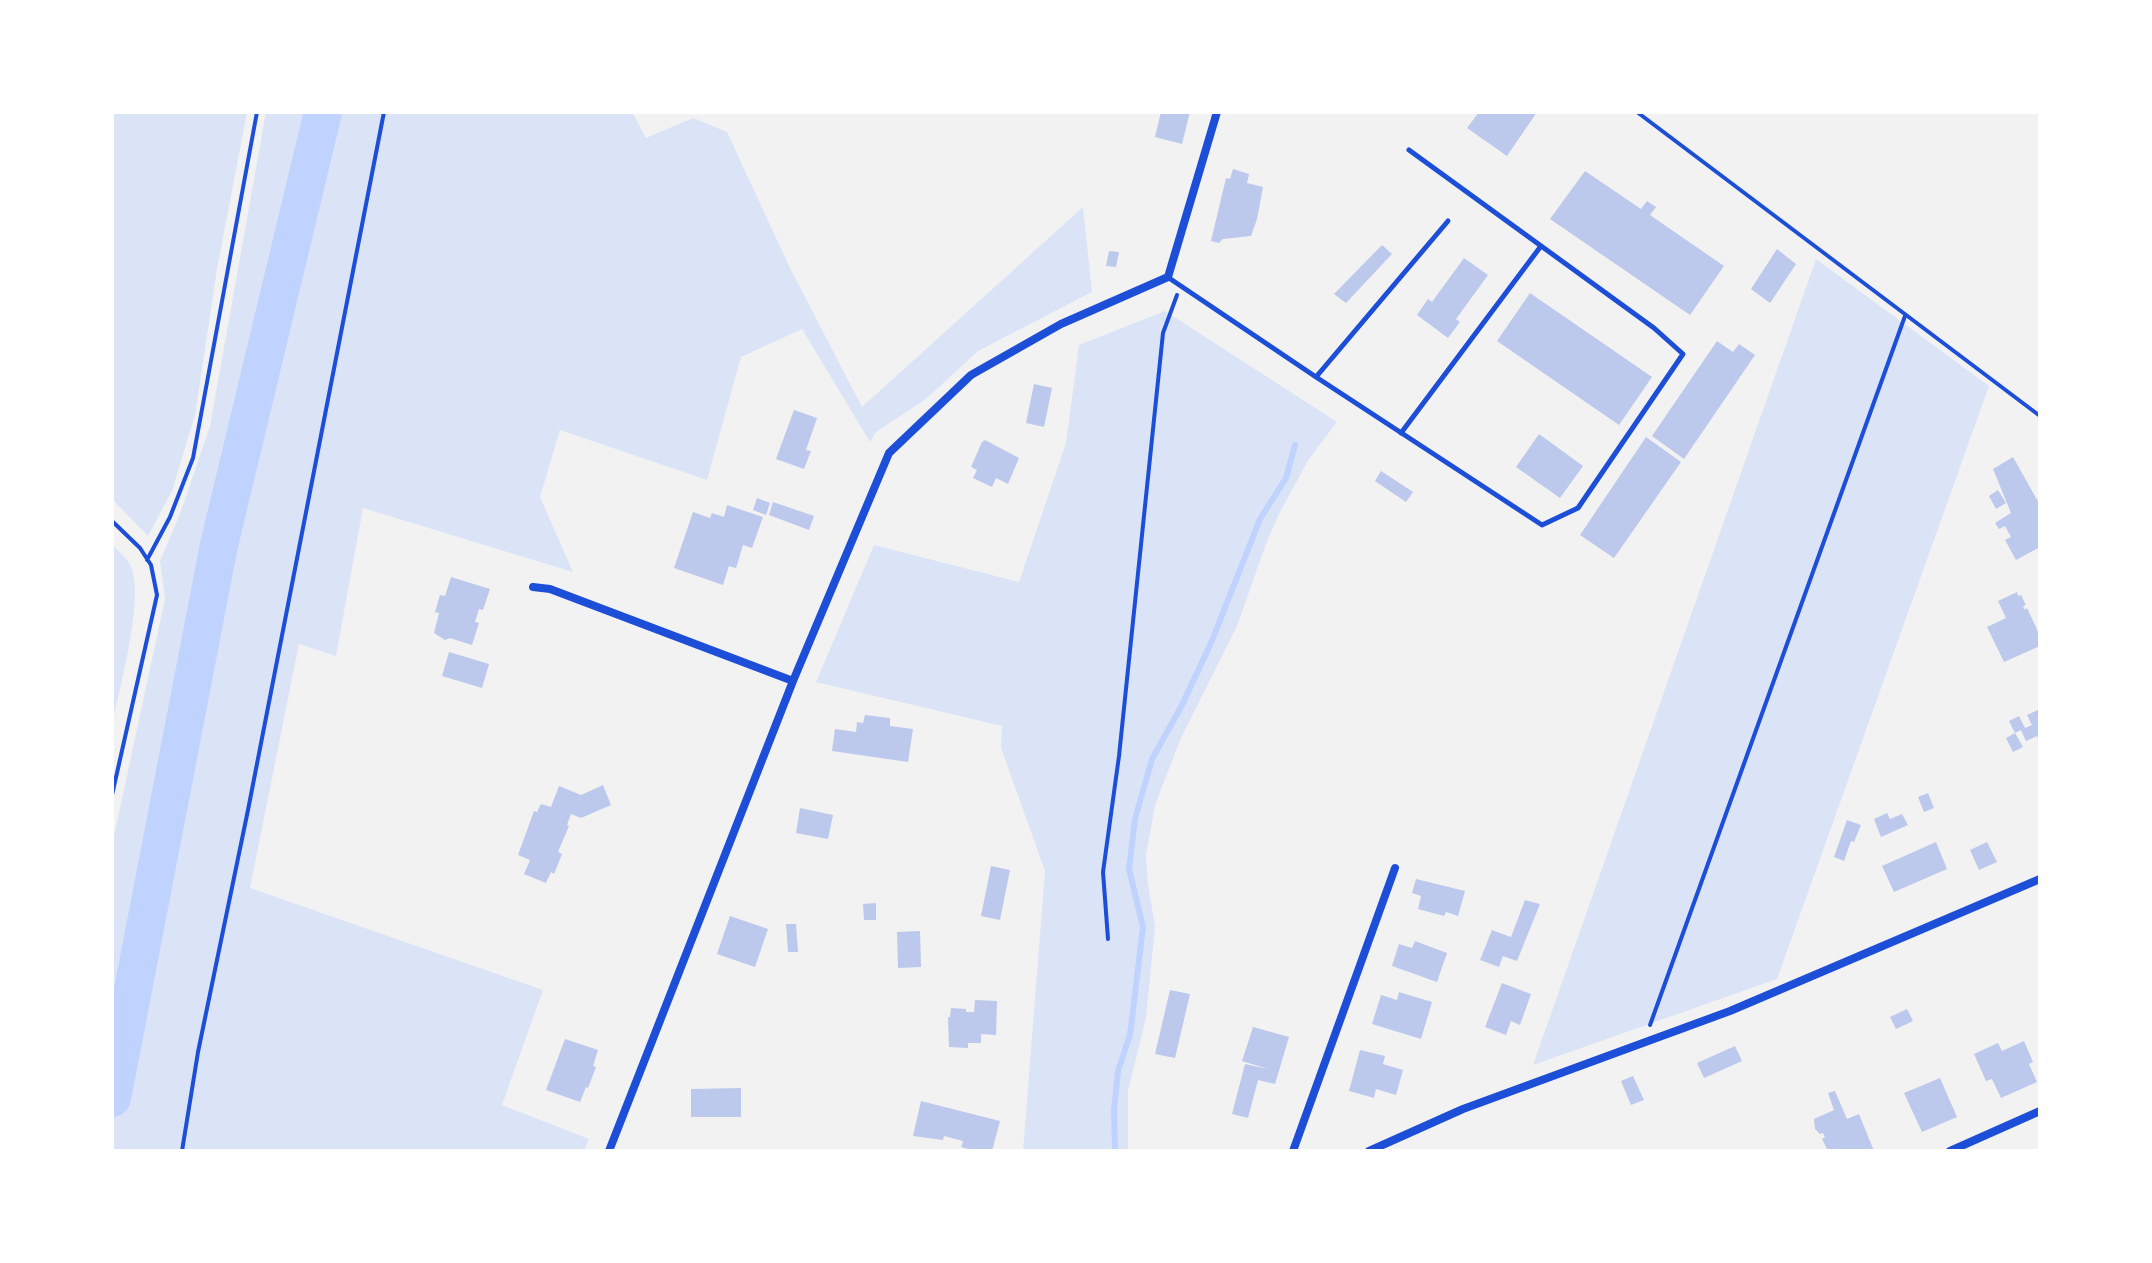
<!DOCTYPE html>
<style>
body{margin:0}
#map{position:relative;width:2152px;height:1263px;overflow:hidden;background:#f2f2f2;font-family:Raleway,sans-serif}
canvas{display:block}
.frame{position:absolute;inset:0;border:114px solid #fff;pointer-events:none}
</style>
<div id="map">
<canvas width="2152" height="1263"></canvas>
<div class="frame"></div>
</div>
<script>
const context = document.querySelector('canvas').getContext('2d');
context.lineJoin = 'round';
function fillPath(path, color) { context.fillStyle = color; context.fill(path, 'evenodd'); }
function stroke(path, color, width, dash) { context.strokeStyle = color; context.lineWidth = width; context.lineCap = dash ? 'butt' : 'round'; context.setLineDash(dash || []); context.stroke(path); }
const green = new Path2D(`
 M112,112H247L217,269L195,415L172,491L148,536L112,499Z
 M266,112H632L646,138L693,118L727,132L790,268L862,407L1083,207L1092,292L978,351L926,399L876,432L870,442L802,329L741,357L707,480L560,430L540,497L573,572L363,508L336,656L299,644L250,888L543,990L502,1105L589,1139L584,1151H112V845L165,599L160,561L180,514L210,426Z
 M1816,259L1989,386L1777,979L1533,1065Z
 M1165,311L1337,422L1309,459L1280,512L1267,541L1237,626L1181,738L1155,805L1146,855L1148,884L1155,926L1146,1018L1128,1091V1151H1023L1045,871L1001,748L1002,726L816,682L874,545L1019,582L1066,443L1079,345Z
 M112,544C117,550 125,556 129,563C147,590 119,691 112,725Z`);
const stream = new Path2D(`
 M1115,1151L1114,1110L1118,1071L1130,1035L1143,927L1129,869L1135,819L1152,759L1181,707L1211,643L1260,519L1286,478L1295,445`);
const river = new Path2D(`
 M112,1098L219,545L323,112`);
const building = new Path2D(`
 M1161,112H1190L1182,144L1155,137Z
 M1479,112H1537L1507,156L1467,128Z
 M1233,169L1249,174L1247,183L1263,187L1257,219L1251,236L1223,239L1219,243L1211,241L1226,178L1230,179Z
 M1585,171L1641,209L1647,201L1656,207L1650,215L1724,266L1690,315L1550,219Z
 M1382,245L1392,254L1346,303L1334,294Z
 M1777,249L1796,264L1770,303L1751,289Z
 M1109,251L1119,252L1116,267L1106,266Z
 M1464,258L1488,275L1456,319L1460,322L1448,338L1417,315L1428,299L1432,302Z
 M1530,293L1652,377L1619,425L1497,341Z
 M1717,341L1733,352L1739,344L1755,355L1684,459L1652,436Z
 M1034,384L1052,388L1044,427L1026,423Z
 M794,410L817,418L806,450L811,451L804,469L776,459Z
 M1539,434L1583,466L1560,498L1516,467Z
 M1646,437L1681,462L1614,558L1580,535Z
 M985,440L1019,458L1008,484L996,478L992,487L973,478L977,470L971,467L982,442Z
 M2013,457L2040,505L2038,522L2040,547L2016,560L2005,540L2011,537L2005,526L1999,529L1995,523L2011,513L1993,469Z
 M1381,471L1413,492L1406,502L1375,481Z
 M1998,490L2006,503L1996,509L1989,496Z
 M757,498L770,503L766,515L753,510Z
 M773,502L814,516L809,530L769,515Z
 M727,505L763,517L752,548L743,545L736,568L729,566L723,585L674,568L693,512L710,518L712,513L724,517Z
 M451,577L490,589L483,610L479,609L475,622L479,623L472,645L450,638L445,640L434,633L439,613L435,612L440,595L445,596Z
 M2017,592L2018,596L2021,595L2026,605L2023,606L2025,610L2027,608L2036,627L2040,638V646L2004,662L1987,627L2006,618L1998,601Z
 M449,652L489,664L482,688L442,676Z
 M2040,709V744L2037,736L2026,741L2021,730L2015,733L2009,721L2019,716L2025,728L2032,725L2027,715Z
 M865,715L890,718V726L913,729L908,762L832,751L835,729L856,732L857,722L863,723Z
 M2015,733L2023,747L2013,752L2006,738Z
 M603,785L611,805L581,818L571,814L567,825L569,826L558,852L562,854L554,874L551,872L546,883L524,874L530,860L518,855L534,811L537,812L541,804L551,807L559,786L581,795Z
 M1928,793L1934,808L1924,812L1918,797Z
 M800,808L833,815L828,839L796,833Z
 M1887,813L1890,819L1902,814L1908,825L1881,837L1874,819Z
 M1847,820L1861,825L1854,842L1851,841L1844,861L1834,857Z
 M1936,842L1947,869L1894,892L1882,866Z
 M1987,842L1997,862L1979,870L1970,850Z
 M991,866L1010,870L1000,920L981,916Z
 M1416,879L1465,891L1458,916L1446,912L1444,916L1418,909L1421,896L1412,893Z
 M1525,900L1540,904L1517,961L1503,956L1499,967L1480,960L1492,930L1511,937Z
 M876,903V920H864L863,904Z
 M730,916L768,929L755,967L717,954Z
 M786,924H796L798,952H788Z
 M920,931L921,967L898,968L897,932Z
 M1415,941L1447,953L1437,982L1392,966L1399,944L1412,948Z
 M1502,983L1531,994L1520,1025L1511,1021L1506,1035L1485,1027Z
 M1170,990L1190,994L1175,1058L1155,1054Z
 M1399,992L1432,1002L1421,1039L1372,1024L1381,995L1397,1000Z
 M975,1000L997,1001L996,1035L981,1034V1043H968V1048L949,1047L948,1017H950L951,1008L966,1009V1012H974Z
 M1907,1009L1913,1021L1896,1029L1890,1017Z
 M1253,1027L1289,1037L1275,1084L1258,1080L1248,1118L1232,1114L1245,1064L1268,1069L1242,1061Z
 M565,1039L598,1050L593,1066L596,1067L588,1088L586,1087L580,1102L546,1090Z
 M2024,1041L2033,1062L2029,1064L2037,1082L2001,1098L1992,1079L1986,1081L1974,1054L1998,1043L2002,1051Z
 M1735,1046L1742,1061L1704,1078L1697,1063Z
 M1360,1050L1385,1056L1383,1064L1403,1070L1396,1095L1376,1089L1374,1098L1349,1091Z
 M1633,1076L1644,1100L1631,1105L1621,1081Z
 M1940,1078L1957,1117L1922,1132L1904,1093Z
 M741,1088V1117H691V1089Z
 M1835,1091L1847,1119L1859,1114L1874,1151H1828L1822,1139L1825,1137L1823,1133L1820,1134L1815,1129L1814,1119L1834,1110L1828,1093Z
 M921,1101L1000,1121L992,1151H976L961,1147L963,1141L944,1136L943,1140L913,1136Z`);
const path = new Path2D(`
 M1637,112L2040,416
 M112,521L140,548L151,565L157,595L112,795
 M147,560L170,517L193,458L257,112
 M1108,939L1103,872L1119,756L1163,333L1177,295
 M1650,1025L1905,316
 M182,1151L198,1052L248,810L384,112`);
const service = new Path2D(`
 M1169,278L1316,377L1448,221
 M1316,377L1542,525L1578,508L1683,354L1654,328L1409,150
 M1401,433L1541,246`);
const minor = new Path2D(`
 M533,587L550,589L793,681
 M609,1151L793,681L889,453L971,375L1061,324L1168,277L1217,112
 M1293,1151L1395,868
 M1369,1151L1463,1109L1730,1011L2040,879
 M1950,1151L2040,1111`);
fillPath(green, '#dbe4f7');
stroke(stream, '#bfd3fe', 6);
stroke(river, '#bfd3fe', 38);
fillPath(building, '#bdc9ec');
stroke(path, '#1d4ed8', 4);
stroke(service, '#1d4ed8', 5);
stroke(minor, '#1d4ed8', 8);
</script>
